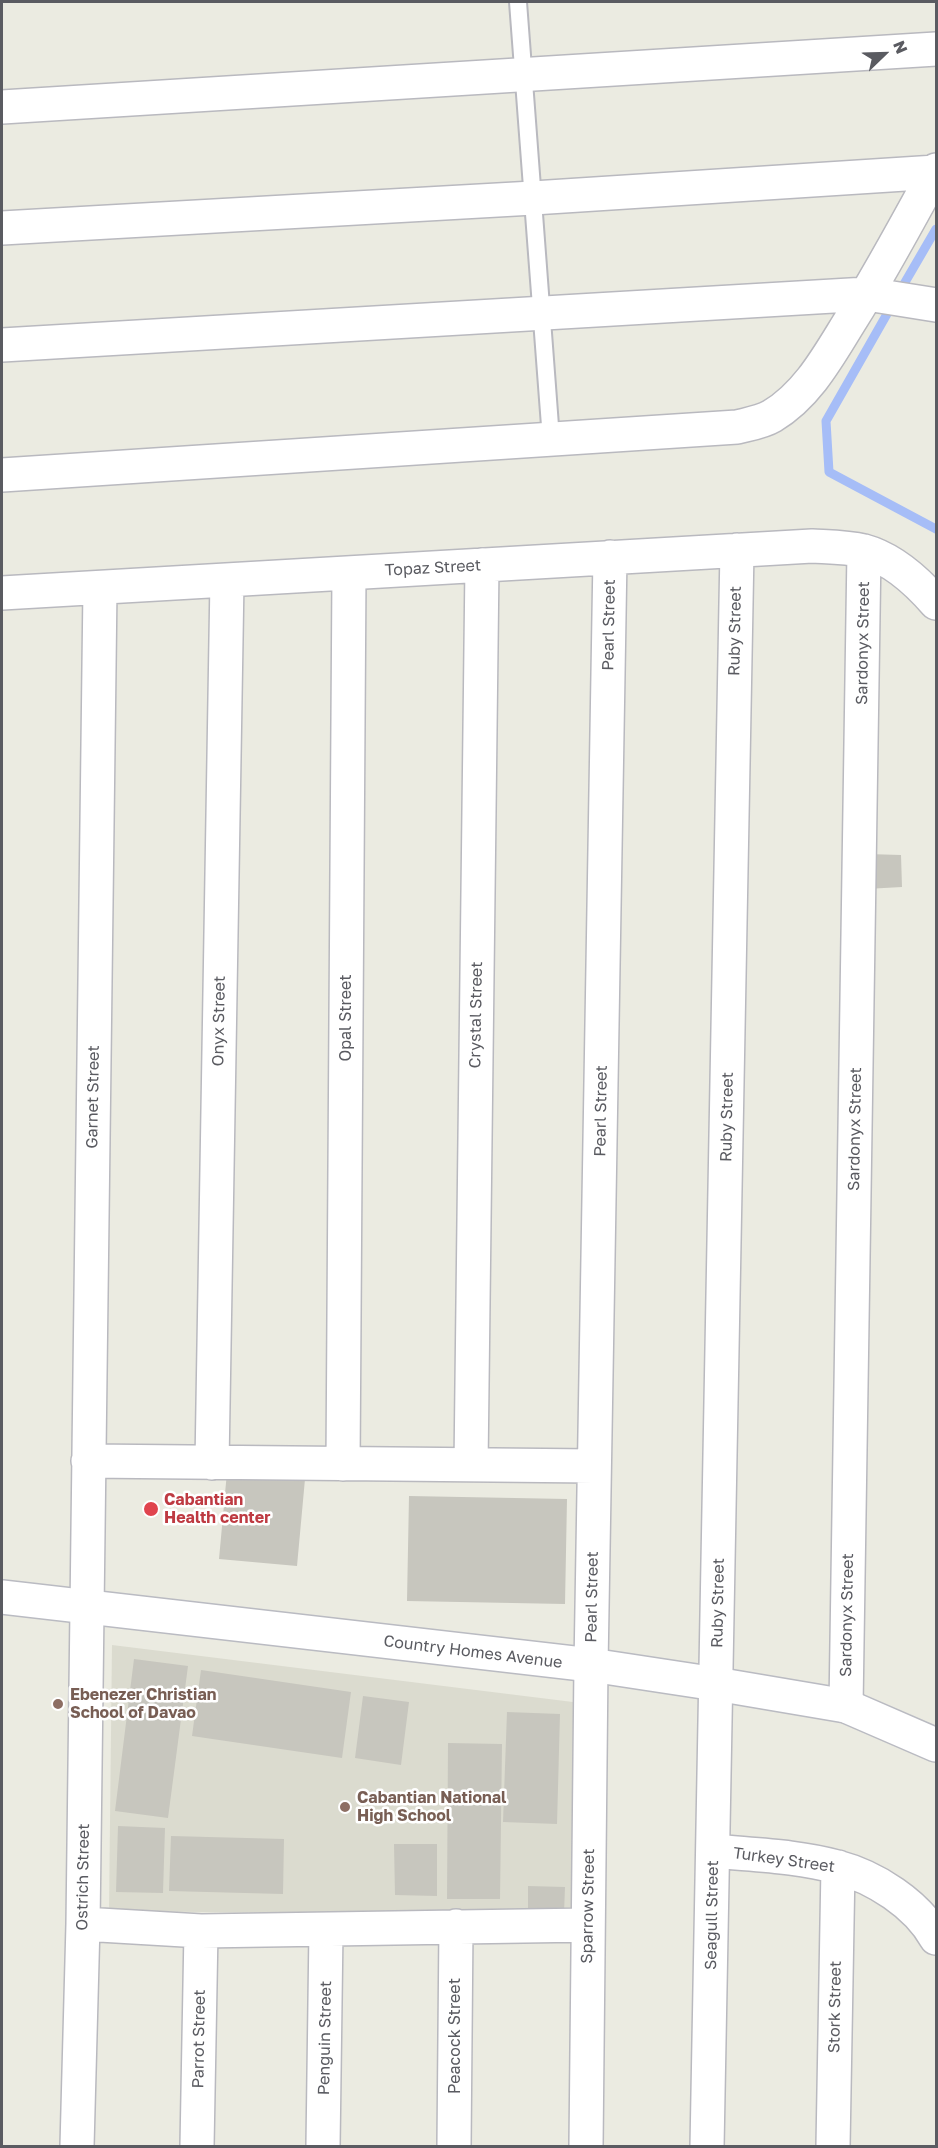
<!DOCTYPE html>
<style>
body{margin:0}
#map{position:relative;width:938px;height:2148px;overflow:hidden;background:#ebebe1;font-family:"Golos Text",sans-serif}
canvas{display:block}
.frame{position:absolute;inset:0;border:3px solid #5a5b61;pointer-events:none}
.north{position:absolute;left:854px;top:24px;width:60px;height:60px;-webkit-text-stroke:4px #fff;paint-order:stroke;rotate:67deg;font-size:16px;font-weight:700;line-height:24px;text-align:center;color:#5a5b61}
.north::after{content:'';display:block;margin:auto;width:21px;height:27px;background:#5a5b61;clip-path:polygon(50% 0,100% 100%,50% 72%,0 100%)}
</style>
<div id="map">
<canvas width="938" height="2148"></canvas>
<div class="frame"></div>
<div class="north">N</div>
</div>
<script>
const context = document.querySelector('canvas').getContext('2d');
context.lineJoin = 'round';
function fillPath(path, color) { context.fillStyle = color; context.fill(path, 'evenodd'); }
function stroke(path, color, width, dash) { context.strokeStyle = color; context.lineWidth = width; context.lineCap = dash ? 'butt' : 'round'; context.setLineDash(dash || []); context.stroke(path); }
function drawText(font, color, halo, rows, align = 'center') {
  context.font = font + ' "Golos Text",sans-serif'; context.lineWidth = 5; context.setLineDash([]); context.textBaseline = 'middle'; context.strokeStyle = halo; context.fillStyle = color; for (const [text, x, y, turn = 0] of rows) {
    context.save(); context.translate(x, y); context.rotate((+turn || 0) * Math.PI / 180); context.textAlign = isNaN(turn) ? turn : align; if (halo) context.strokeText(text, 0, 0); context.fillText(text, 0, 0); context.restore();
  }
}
const education = new Path2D(`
 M112,1645L581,1703L578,1916L109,1911Z`);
const stream = new Path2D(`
 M904,284L936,229
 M887,314L826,421L829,472L936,529`);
const building = new Path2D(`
 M867,854L901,855L902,887L866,889Z
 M227,1472L305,1479L297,1566L219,1559Z
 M409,1496L567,1499L565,1604L407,1601Z
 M134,1659L188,1666L168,1818L115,1811Z
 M201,1670L351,1692L342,1758L192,1736Z
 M363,1696L409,1702L401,1765L355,1758Z
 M507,1712L560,1714L557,1824L503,1822Z
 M448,1743L502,1744L500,1899H447Z
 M118,1826L165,1828L163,1893L116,1892Z
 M171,1836L284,1839L283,1894L169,1891Z
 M394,1844H437V1896L395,1895Z
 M528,1886L565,1887L564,1913L528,1912Z`);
const service = new Path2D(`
 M518,2L551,439`);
const minor = new Path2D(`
 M2,107L936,49
 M2,228L533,198L936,172
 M2,345L867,294L936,305
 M2,475L737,427C749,424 762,422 772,416C809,394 830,353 852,318C882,270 909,220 936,170
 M2,593L812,546C829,547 847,547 864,551C893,559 917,581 936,603
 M88,1461L594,1466
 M212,1463L227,580
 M343,1464L349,573
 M471,1465L482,565
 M846,1706L864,551
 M713,1851C754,1855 798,1856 837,1867C875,1877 917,1904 936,1938
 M83,1924L201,1931L588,1925
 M77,2146L83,1924L100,588
 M197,2146L201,1931
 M323,2146L326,1930
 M454,2146L456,1926
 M586,2146L591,1665L610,557
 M707,2146L737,550
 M833,2146L838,1867`);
const secondary = new Path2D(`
 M2,1597L591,1665L716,1684L846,1706L936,1745`);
const markers = [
 [151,1509,8,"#e0444e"],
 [58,1704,6,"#8d6e63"],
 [345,1807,6,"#8d6e63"]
];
const streetNames = [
 ["Topaz Street",433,568,-3],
 ["Pearl Street",609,625,-89],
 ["Ruby Street",735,631,-89],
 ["Sardonyx Street",863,643,-89],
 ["Crystal Street",476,1015,-89],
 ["Opal Street",346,1018,-90],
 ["Onyx Street",219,1021,-89],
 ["Garnet Street",93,1097,-89],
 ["Pearl Street",601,1111,-89],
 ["Ruby Street",727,1117,-89],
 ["Sardonyx Street",855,1129,-89],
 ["Pearl Street",592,1597,-89],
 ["Ruby Street",718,1603,-89],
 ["Sardonyx Street",847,1615,-89],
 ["Country Homes Avenue",473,1652,7],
 ["Turkey Street",784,1860,8],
 ["Ostrich Street",83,1877,-89],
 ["Sparrow Street",588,1906,-89],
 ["Seagull Street",712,1915,-89],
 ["Stork Street",835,2007,-89],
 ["Peacock Street",455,2036,-90],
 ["Penguin Street",325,2038,-89],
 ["Parrot Street",199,2039,-89]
];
const healthNames = [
 ["Cabantian",164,1500],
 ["Health center",164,1518]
];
const educationNames = [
 ["Ebenezer Christian",70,1695],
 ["School of Davao",70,1713],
 ["Cabantian National",357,1798],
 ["High School",357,1816]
];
fillPath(education, '#dbdbcf');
stroke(stream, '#a6bdf7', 9);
fillPath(building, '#c7c6be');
stroke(service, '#b9b9bf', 20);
stroke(minor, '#b9b9bf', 36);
stroke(secondary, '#babbc2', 36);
stroke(service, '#fff', 16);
stroke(minor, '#fff', 33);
stroke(secondary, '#fff', 33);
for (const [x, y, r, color] of markers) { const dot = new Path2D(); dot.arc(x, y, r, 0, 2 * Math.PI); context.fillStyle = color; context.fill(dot); stroke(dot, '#fff', 2); }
drawText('16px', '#5a5b61', '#fff', streetNames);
drawText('bold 16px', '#be3a42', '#fff', healthNames, 'left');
drawText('bold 16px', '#785e54', '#fff', educationNames, 'left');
</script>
